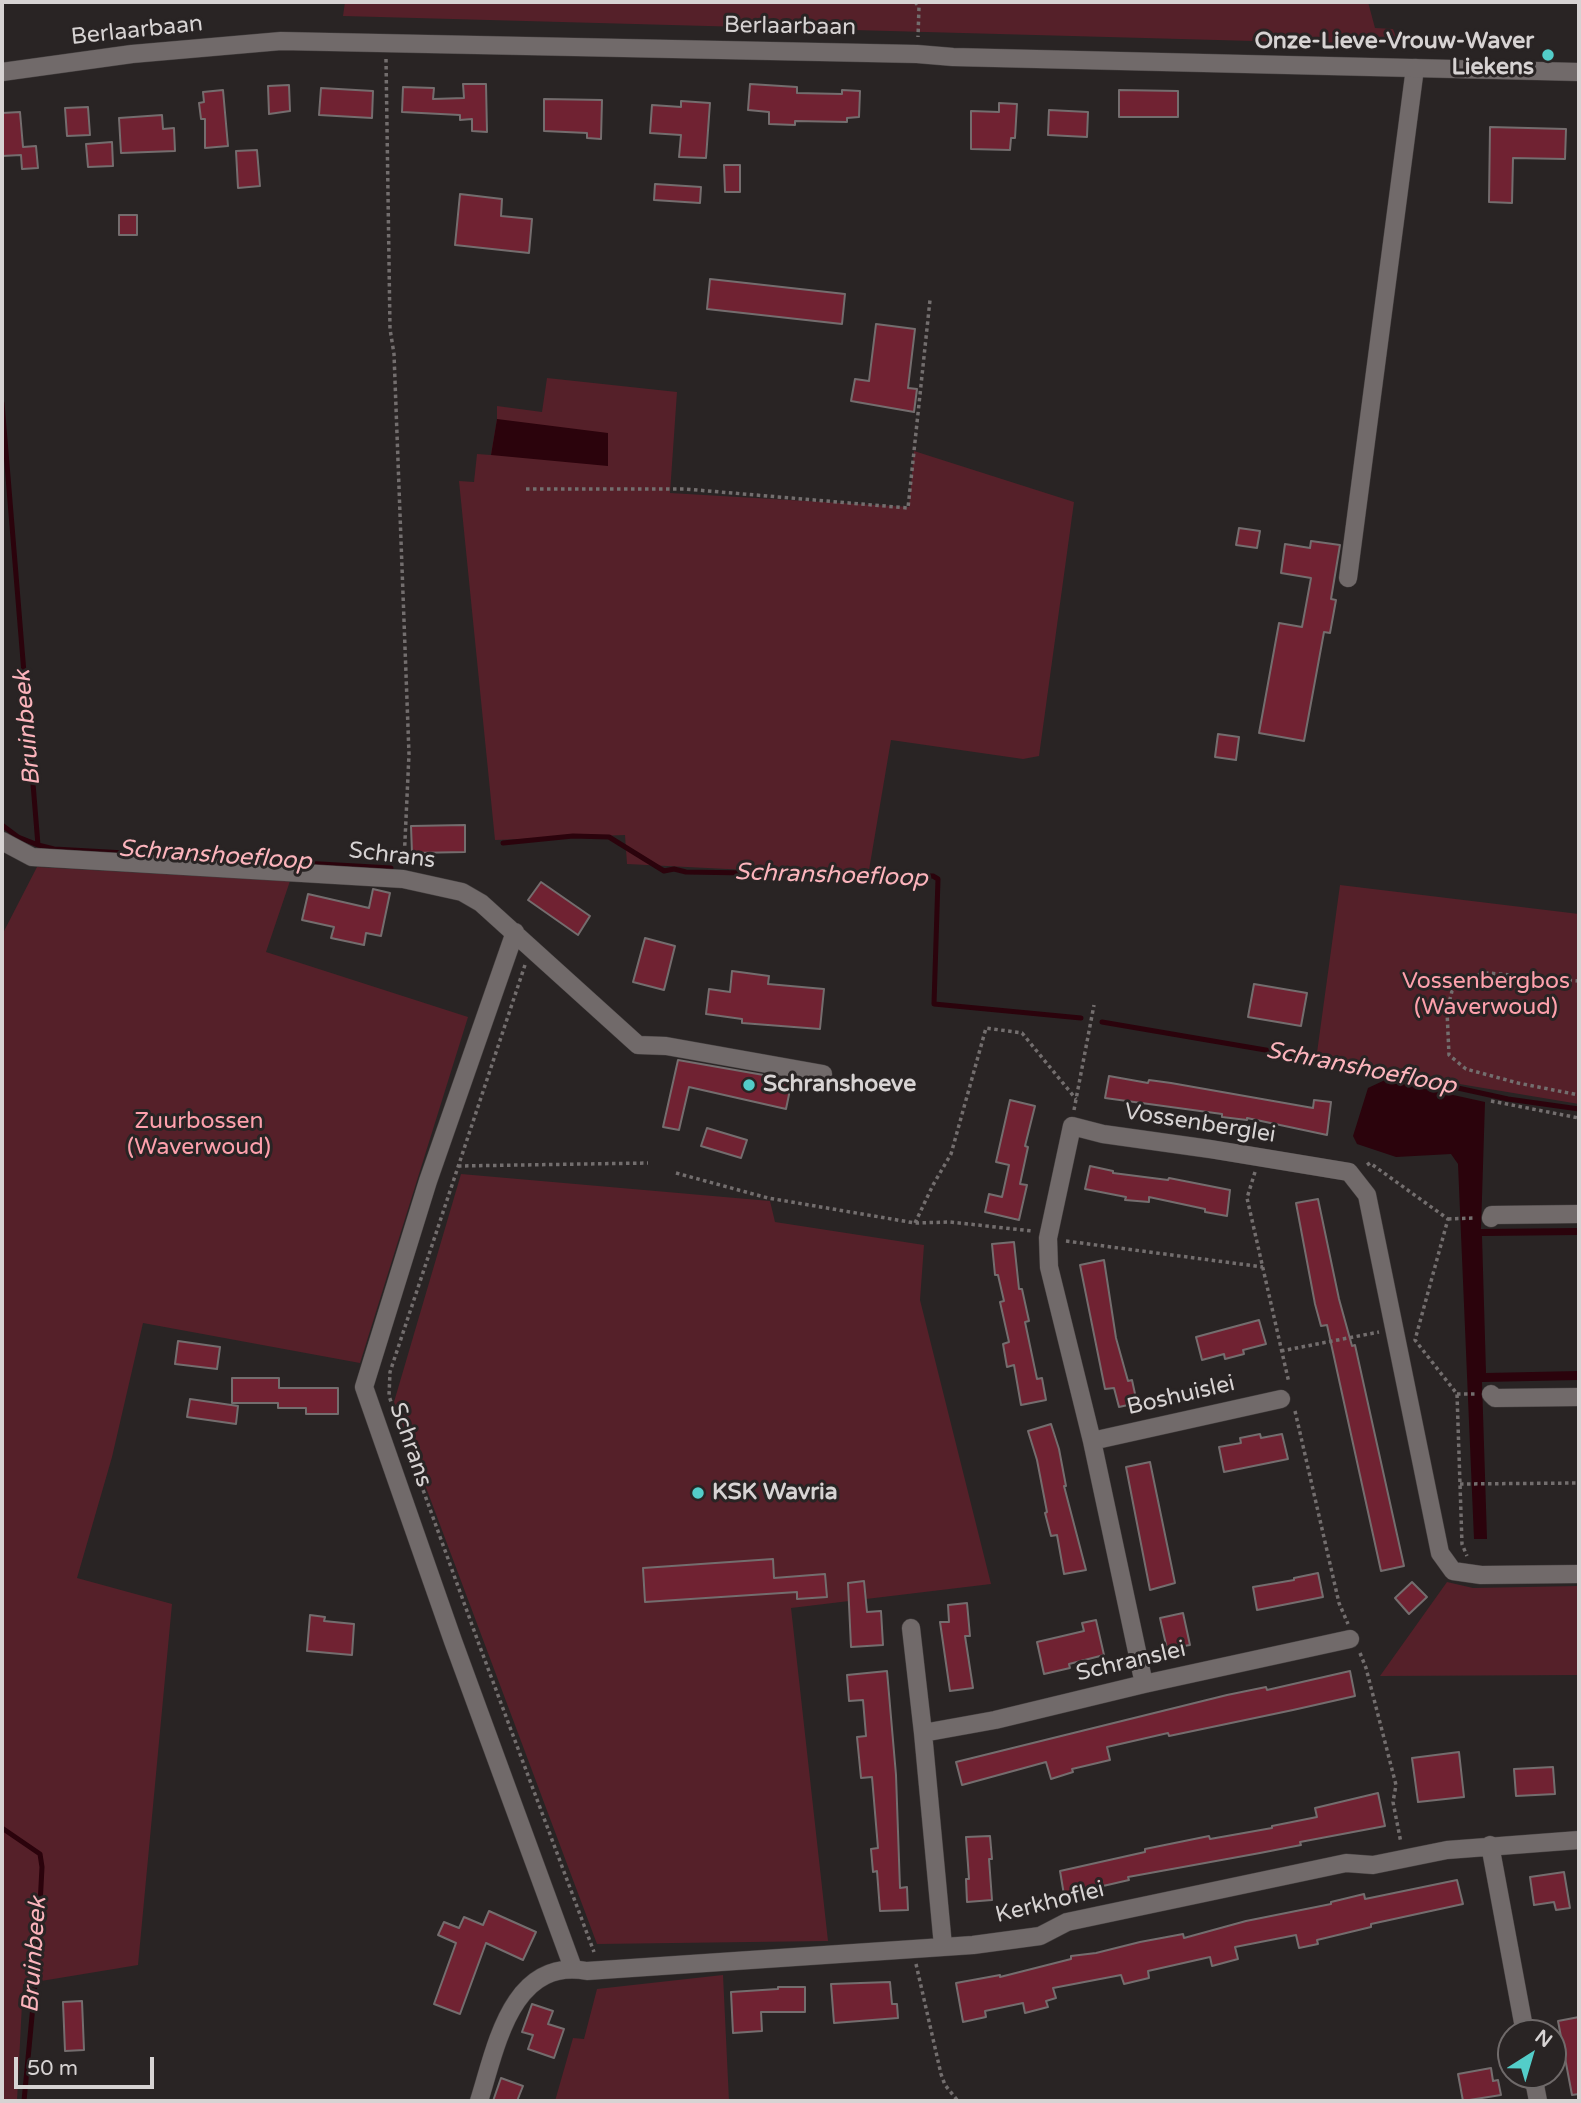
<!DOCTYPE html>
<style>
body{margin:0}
#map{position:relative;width:1581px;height:2103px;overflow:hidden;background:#292424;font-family:"Varela Round",sans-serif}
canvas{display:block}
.frame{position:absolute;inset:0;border:4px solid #d7d3d3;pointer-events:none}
.north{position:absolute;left:1497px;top:2019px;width:70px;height:70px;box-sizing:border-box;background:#292424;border:2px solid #6f6a6a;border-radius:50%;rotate:37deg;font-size:19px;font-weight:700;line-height:28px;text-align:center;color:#d7d3d3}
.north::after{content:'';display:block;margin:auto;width:24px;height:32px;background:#53cdc9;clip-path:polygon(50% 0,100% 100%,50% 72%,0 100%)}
.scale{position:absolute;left:14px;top:2057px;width:140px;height:32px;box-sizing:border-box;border:4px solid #d7d3d3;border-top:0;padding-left:9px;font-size:21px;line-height:24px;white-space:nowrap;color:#d7d3d3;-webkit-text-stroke:5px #292424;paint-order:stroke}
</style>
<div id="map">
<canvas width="1581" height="2103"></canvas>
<div class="frame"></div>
<div class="north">N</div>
<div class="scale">50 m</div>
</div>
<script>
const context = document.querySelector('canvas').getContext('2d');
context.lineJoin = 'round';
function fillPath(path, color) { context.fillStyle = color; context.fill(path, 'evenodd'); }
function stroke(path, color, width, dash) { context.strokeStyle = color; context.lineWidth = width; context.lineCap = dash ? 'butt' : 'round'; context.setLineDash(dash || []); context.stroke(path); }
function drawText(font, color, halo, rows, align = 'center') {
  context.font = font + ' "Varela Round",sans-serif'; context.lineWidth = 6; context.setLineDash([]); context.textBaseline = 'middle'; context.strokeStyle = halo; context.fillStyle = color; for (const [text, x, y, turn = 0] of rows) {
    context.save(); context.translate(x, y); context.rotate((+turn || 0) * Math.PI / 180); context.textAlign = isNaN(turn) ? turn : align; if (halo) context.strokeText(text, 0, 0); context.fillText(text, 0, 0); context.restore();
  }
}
const green = new Path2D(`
 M345,2H1368L1375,28L1393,29L1399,45L343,16Z
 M547,378L677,392L670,493L909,507L914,451L1074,502L1039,756L1023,759L891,740L868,876L627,864L625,835L495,840L459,481L474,482L477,454L491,455L497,419V406L542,412Z
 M37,867L290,881L266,952L468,1017L360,1363L143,1323L112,1457L77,1578L172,1604L138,1965L23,1984L17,2101H2V935Z
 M1340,885L1579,914V1104L1316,1060Z
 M461,1174L770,1201L775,1222L924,1245L920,1300L991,1584L791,1608L828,1941L597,1944L394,1402Z
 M1447,1582L1473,1588L1579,1586V1675L1380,1676Z
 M723,1975L729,2101H555L573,2038L584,2039L597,1989Z`);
const water = new Path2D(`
 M497,419L608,433V466L491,455Z
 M1385,1080L1485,1102L1481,1229L1579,1228V1235L1482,1236L1486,1373L1579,1371V1380L1482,1382L1487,1539H1474L1458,1164L1451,1154L1396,1157L1357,1144L1353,1136L1368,1088Z`);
const stream = new Path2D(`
 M2,403L38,845L18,837L2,825
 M503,843L573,836L609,837L664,871L674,869L686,872L933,876L938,879L934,1004L1081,1018
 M38,845L54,849L391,868
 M1102,1022L1353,1065L1508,1099L1579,1109
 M2,1828L40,1854L42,1867L37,1963L24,2101`);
const building = new Path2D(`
 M463,84H486L487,132L472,131V119L460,120V115L402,112L403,87L434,88L433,99L464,98Z
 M750,84L797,87V93L842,94V90L860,91L859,117L847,118V122L795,121V125L769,124V112L748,110Z
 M289,85L290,111L269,114L268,86Z
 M321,88L373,91L372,118L319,115Z
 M223,90L228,146L205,148V119H201L199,103L204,102L203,92Z
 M1119,90L1178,91V117H1119Z
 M544,99L602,100L601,139L587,138V133L544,131Z
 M681,101L710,103L706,158L679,157L681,135L650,133L652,105L681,107Z
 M999,103L1017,104L1015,138H1011L1010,150L971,149V111L999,112Z
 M88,107L90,135L67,136L65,108Z
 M1049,110L1088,112L1087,137L1048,135Z
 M20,112L23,147L36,146L38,168L22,169L21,155L2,156V113Z
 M162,115L163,129L174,128L175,151L121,153L119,118Z
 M1490,127L1566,129L1565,159L1513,158L1512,203L1489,202Z
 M112,142L113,166L88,167L86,144Z
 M257,150L260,186L238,188L236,151Z
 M724,165H740V192H725Z
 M655,184L701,187L700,203L654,200Z
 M460,194L502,199L501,216L532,219L529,253L455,245Z
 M119,215H137V235H119Z
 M710,279L845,294L842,324L707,309Z
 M876,324L915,329L908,388L917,389L914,412L851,401L855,379L869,381Z
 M1239,528L1260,531L1257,548L1236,545Z
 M1311,541L1340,545L1331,599L1336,600L1330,633L1324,632L1304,741L1259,733L1279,623L1302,627L1311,578L1281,573L1285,544L1310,548Z
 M1218,734L1239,737L1236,760L1215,757Z
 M465,825V852L412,853L411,826Z
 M541,882L590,916L578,935L528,900Z
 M373,889L390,893L381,936L366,933L364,945L331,938L334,927L302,920L308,894L369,908Z
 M645,938L675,946L664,990L633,982Z
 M732,971L769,976L768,984L824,989L820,1029L742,1023V1019L706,1014L709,989L730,992Z
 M1254,984L1307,993L1301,1026L1248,1017Z
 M678,1060L792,1080L786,1109L689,1087L679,1130L663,1127Z
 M1109,1076L1148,1083L1149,1080L1171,1083L1313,1108L1314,1100L1331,1102L1327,1135L1247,1118V1120L1222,1117V1114L1105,1098Z
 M1010,1100L1035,1106L1025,1146L1028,1147L1020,1184L1027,1185L1019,1220L985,1212L989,1194L1002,1197L1009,1165L996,1162Z
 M707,1128L747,1140L741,1158L701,1146Z
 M1090,1166L1113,1171V1173L1168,1180L1169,1178L1230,1190L1227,1216L1205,1212V1209L1149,1197V1202L1125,1200L1126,1197L1085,1189Z
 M1318,1199L1339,1299L1352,1346L1355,1345L1404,1566L1381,1571L1327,1325L1321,1326L1315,1304L1296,1203Z
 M1014,1242L1019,1289H1022L1029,1321L1025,1322L1037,1379L1042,1378L1046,1400L1021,1405L1014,1365L1007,1367L1003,1344L1009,1342L1000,1302L1004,1301L998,1275H995L992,1244Z
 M1104,1260L1116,1338L1128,1381L1132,1380L1137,1403L1119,1407L1114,1388L1105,1389L1080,1265Z
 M1259,1320L1266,1344L1243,1350L1244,1354L1225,1359L1224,1354L1202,1360L1196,1337Z
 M178,1341L220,1347L217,1369L175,1364Z
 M232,1378H279V1388H338V1414H306V1408H278V1403H232Z
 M190,1399L238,1406L236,1424L187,1417Z
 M1051,1424L1059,1449L1066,1486H1064L1086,1570L1064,1574L1057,1535L1051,1536L1045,1513L1047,1512L1037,1460L1028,1431Z
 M1260,1434L1261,1438L1282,1434L1288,1459L1224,1472L1219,1447L1241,1443L1240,1438Z
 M1150,1462L1175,1583L1150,1590L1126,1467Z
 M773,1559L774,1578L825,1574L827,1597L797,1599V1592L645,1602L643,1568Z
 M1318,1573L1323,1597L1257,1610L1253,1587L1294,1580V1578Z
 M864,1581L867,1612L881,1611L883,1645L851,1647L848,1583Z
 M1412,1582L1427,1597L1409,1614L1395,1598Z
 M967,1603L970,1636H965L973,1688L950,1691L940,1622H949L948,1605Z
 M1183,1613L1190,1645L1167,1649L1160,1618Z
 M310,1615L325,1617L324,1621L354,1624L352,1655L307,1651Z
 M1096,1620L1104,1655L1069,1664L1070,1668L1044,1674L1037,1642L1084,1631L1082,1623Z
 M887,1671L896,1775L900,1888L907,1887L908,1910L880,1911L877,1871L873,1872L871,1849L878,1848L872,1777L861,1778L857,1737L866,1736L863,1700L849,1701L847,1675Z
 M1350,1671L1355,1696L1293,1710L1169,1736L1168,1733L1107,1747L1110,1760L1072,1769L1073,1772L1051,1779L1046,1762L962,1785L956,1762L1227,1695L1266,1687L1267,1690Z
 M1459,1752L1464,1797L1418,1802L1412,1758Z
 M1553,1767L1555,1794L1516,1796L1514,1769Z
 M1378,1793L1385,1826L1300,1842L1301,1845L1260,1853L1128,1877L1129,1880L1064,1895L1060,1871L1145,1852V1849L1209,1836L1210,1839L1272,1828V1826L1317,1817L1315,1808Z
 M990,1836L992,1859H989L992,1900L967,1902L966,1879H969L966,1837Z
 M1564,1872L1570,1908L1556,1910L1554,1902L1534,1905L1530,1877Z
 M1457,1880L1463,1904L1371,1924V1927L1317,1940L1318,1944L1299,1948L1296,1935L1235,1947L1238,1959L1212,1966L1210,1957L1148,1971L1149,1978L1124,1984L1121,1975L1053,1988L1056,1998L1046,2001L1048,2007L1025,2013L1023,2003L985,2011L986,2017L963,2022L956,1983L1000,1975V1977L1071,1959V1956L1096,1953L1140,1942L1183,1934L1184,1938L1246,1921L1331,1904V1902L1364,1894L1365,1899Z
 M489,1911L536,1932L523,1960L486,1943L460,2014L434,2004L456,1943L438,1935L444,1922L459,1928L464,1917L483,1925Z
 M890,1982L892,2004H897L898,2018L834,2023L831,1984Z
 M778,1987H805V2012H761L762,2031L733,2033L731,1992L778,1989Z
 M82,2001L84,2050L65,2051L63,2002Z
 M532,2004L553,2011L548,2024L564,2029L554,2058L528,2049L533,2035L522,2032Z
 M1579,2017V2094L1572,2095L1558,2021Z
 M1491,2068L1493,2081L1498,2080L1501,2095L1463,2101L1458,2074Z
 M501,2078L523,2086L517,2101H493Z`);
const path = new Path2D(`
 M915,2L919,7L918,37
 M386,59L390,329L394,354L409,754L404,862
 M526,489H685L908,508L930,300
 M525,965L390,1372L389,1396L480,1647L594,1952
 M1579,981L1488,973L1465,977L1452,991L1447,1011L1449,1055L1466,1069L1518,1083L1579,1095
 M1491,1101L1579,1118
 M1074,1110L1094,1005
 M1367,1165L1370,1163L1448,1219L1415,1340L1457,1394L1462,1544L1467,1556
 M458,1166L648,1163
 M1255,1172L1247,1198L1289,1383
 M676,1173L768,1198L915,1223L950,1222L1032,1231
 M1448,1219L1474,1218
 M915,1223L933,1185L951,1154L986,1028L1022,1033L1076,1099
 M1066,1241L1263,1267
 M1281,1351L1379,1332
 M1457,1394H1476
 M1295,1411L1339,1603L1348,1624
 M1460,1484L1579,1483
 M1360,1653L1366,1668L1396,1785L1393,1802L1401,1843
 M916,1964L941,2074L945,2085L958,2101`);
const minor = new Path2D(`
 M1348,578L1415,68
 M2,841L32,857L403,879L462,892L481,903L638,1045L666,1046L823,1074
 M515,932L428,1181L364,1387L453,1641L573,1968
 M1491,1218L1492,1215L1579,1214
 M1491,1394L1495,1398L1579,1397
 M1092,1441L1281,1399
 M911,1628L923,1733
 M1144,1684L1092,1441L1049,1267L1048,1238L1072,1126L1103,1134L1210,1149L1349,1172L1367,1195L1440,1553L1453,1571L1481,1575L1579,1574
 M1490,1845L1525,2033
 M943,1946L923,1733L995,1720L1144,1684L1350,1639
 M1533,2075L1538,2101
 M479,2101C496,2048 511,1957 587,1971L973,1945L1040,1936L1067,1922L1346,1863L1373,1865L1447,1850L1579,1840`);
const tertiary = new Path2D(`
 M2,72L132,54L281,41L917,54L953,57L1579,72`);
const markers = [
 [1548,55,7,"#53cdc9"],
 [749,1085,7,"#53cdc9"],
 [698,1493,7,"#53cdc9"]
];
const streetNames = [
 ["Berlaarbaan",790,27,1],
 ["Berlaarbaan",137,31,-6],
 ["Schrans",392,856,7],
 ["Vossenberglei",1200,1124,9],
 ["Boshuislei",1181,1396,-13],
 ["Schrans",410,1445,71],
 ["Schranslei",1131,1662,-13],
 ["Kerkhoflei",1050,1903,-14]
];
const poiNames = [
 ["Onze-Lieve-Vrouw-Waver",1534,42,"right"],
 ["Liekens",1534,68,"right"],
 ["Schranshoeve",763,1085],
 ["KSK Wavria",712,1493]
];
const parkNames = [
 ["Vossenbergbos",1486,982],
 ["(Waverwoud)",1486,1008],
 ["Zuurbossen",199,1122],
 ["(Waverwoud)",199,1148]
];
const waterNames = [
 ["Bruinbeek",28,728,-95],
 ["Schranshoefloop",215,856,4],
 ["Schranshoefloop",831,876,2],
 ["Schranshoefloop",1361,1069,11],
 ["Bruinbeek",35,1955,-86]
];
fillPath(green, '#552029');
fillPath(water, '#2b030c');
stroke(stream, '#2b030c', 5);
fillPath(building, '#702232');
stroke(building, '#746d6e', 2);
stroke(minor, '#454040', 19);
stroke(tertiary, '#454040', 19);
stroke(path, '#736e6e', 3.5, [3.5, 3.5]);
stroke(minor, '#716a6a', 18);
stroke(tertiary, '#716a6a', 18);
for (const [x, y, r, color] of markers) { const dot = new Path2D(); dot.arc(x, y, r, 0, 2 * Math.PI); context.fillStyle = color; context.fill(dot); stroke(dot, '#292424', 2.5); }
drawText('23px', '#d7d3d3', '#292424', streetNames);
drawText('bold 23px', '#d7d3d3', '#292424', poiNames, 'left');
drawText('23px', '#fea0ac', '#292424', parkNames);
drawText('italic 24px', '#fcb4bc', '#292424', waterNames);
</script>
